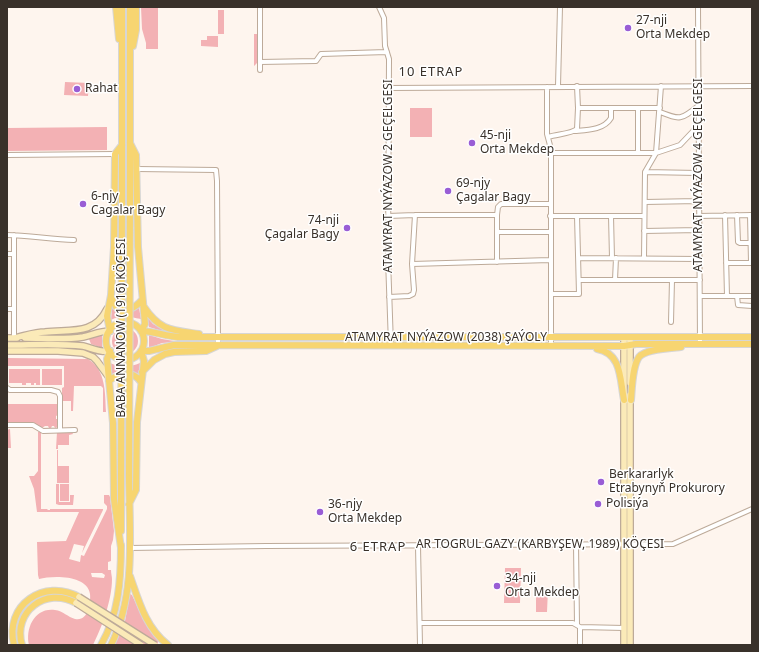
<!DOCTYPE html>
<meta charset="utf-8">
<style>
body{margin:0}
#map{position:relative;width:759px;height:652px;overflow:hidden;background:#fef5ee;font-family:"Noto Sans",sans-serif}
canvas{display:block}
.frame{position:absolute;inset:0;border:8px solid #39312a;pointer-events:none}
</style>
<div id="map">
<canvas width="759" height="652"></canvas>
<div class="frame"></div>
</div>
<script>
const context = document.querySelector('canvas').getContext('2d');
context.lineJoin = 'round';
function fillPath(path, color) { context.fillStyle = color; context.fill(path, 'evenodd'); }
function stroke(path, color, width, dash) { context.strokeStyle = color; context.lineWidth = width; context.lineCap = dash ? 'butt' : 'round'; context.setLineDash(dash || []); context.stroke(path); }
function drawText(font, color, halo, rows, align = 'center') {
  context.font = font + ' "Noto Sans",sans-serif'; context.lineWidth = 3; context.setLineDash([]); context.textBaseline = 'middle'; context.strokeStyle = halo; context.fillStyle = color; for (const [text, x, y, turn = 0] of rows) {
    context.save(); context.translate(x, y); context.rotate((+turn || 0) * Math.PI / 180); context.textAlign = isNaN(turn) ? turn : align; if (halo) context.strokeText(text, 0, 0); context.fillText(text, 0, 0); context.restore();
  }
}
const green = new Path2D(`
 M141,7H158V49H146V43L142,29Z
 M218,10H224V34H218Z
 M254,34H257V63L254,66Z
 M207,36H218V47L201,46V40H207Z
 M65,82L89,83L88,96L64,95Z
 M410,108H432V137H410Z
 M107,127V150L7,151V128Z
 M112,308C120,313 131,314 139,308L141,319C130,317 122,314 111,320Z
 M147,317L153,324L168,332V333L149,327Z
 M112 341a13 13 0 1 1 26 0a13 13 0 1 1-26 0Z
 M102,335V348L91,344L89,339Z
 M149,335L162,339L174,341V342L162,343L149,348Z
 M8,358L88,359C106,370 105,392 106,412H103V388L101,386H74L73,411H71V401H62V388L64,387V366H8Z
 M110,363C120,367 129,368 140,363L139,374C128,369 124,367 112,374Z
 M9,369H40V385H36V383H34V385H31V383H26V385H22V383H9Z
 M42,369H62V385H42Z
 M7,404H58V415L56,416V419H58V427L55,428L54,426H52L51,428H49L48,426H45L42,428L32,422L7,423Z
 M10,429L11,448H8L7,430Z
 M38,432H41V509H47L48,510H50V509H103V510L82,553L84,546L74,544L69,559L80,562L81,555L84,556L107,509V506L104,503V495H109L110,497L114,531L113,540L111,546V561L108,562V570H111C111,574 112,576 112,579C112,600 102,627 93,645H29C25,628 35,607 55,610C63,611 68,617 75,619C88,622 91,603 90,594C88,575 53,575 39,579L38,575L37,542L66,541L79,512H37L34,489L29,476H34L38,471ZM91,573H102L105,575L104,578L92,577Z
 M57,432H72L73,434L69,435V445H58V449H56Z
 M57,450H58V466H69V483H57Z
 M56,484H59V502H70V495H74L73,505H59L56,504Z
 M60,484H69V501H60Z
 M505,568H521L520,603H504Z
 M536,589H548L547,612H536Z
 M130,594L132,595L144,621L159,640L157,645H115L125,621Z`);
const minor = new Path2D(`
 M379,7L384,18L385,46L389,59L388,259L391,345
 M698,7L700,344
 M260,62L316,61L321,54L387,52
 M260,70V7
 M558,86L560,7
 M577,86L578,108H660
 M547,87V134L551,149V346
 M388,88L752,86
 M638,108V153
 M660,112C680,120 681,120 698,106
 M575,131C587,130 604,130 611,118V108
 M548,137C557,134 571,134 577,129L578,108
 M551,153H656L680,145L698,126
 M7,155L115,154
 M137,169L216,170L217,181L218,345
 M645,172L698,173
 M645,202L698,201
 M497,215L498,207L501,204H550
 M725,215L727,296
 M737,215L738,242L740,243H750
 M750,215L751,263
 M388,216L415,215H497V262
 M550,216H644
 M611,216L612,258
 M699,216L752,215
 M644,231L699,230
 M497,232H550
 M7,235C30,235 52,240 74,240
 M7,254H14V309
 M14,254V235
 M579,258L699,259
 M644,258L645,172L656,153L661,86
 M726,263H752
 M412,264L550,260
 M579,280H700
 M615,280L616,258
 M551,294H579L577,216
 M700,296H752
 M737,296L738,305L752,306
 M389,297L409,296L413,294L414,290L412,264L415,215
 M7,309H14V338
 M671,322L672,280
 M7,388L10,390H51L58,392L60,396V429
 M7,425H33L43,431L75,430
 M576,544L577,625
 M418,546L420,645
 M129,548L266,546L673,544L752,509
 M420,623H573L580,627L624,628
 M580,627V645`);
const secondary = new Path2D(`
 M630,337V383
 M7,338H17
 M14,338C24,336 35,332 45,332C69,329 94,336 107,309
 M25,338C44,338 64,340 83,337C92,335 100,331 110,331
 M7,345C32,345 58,343 83,346C92,348 100,353 110,351
 M7,351H58L83,353L93,357L97,361L108,376
 M624,645V337
 M630,645V395`);
const primary = new Path2D(`
 M116,7L119,39
 M122,7V203
 M130,7V203
 M133,46L136,30V7
 M130,143L136,155L138,247L145,324L141,331C153,331 165,336 178,337H752
 M111,297L116,307C127,313 135,308 142,300
 M144,307C160,331 172,330 199,334
 M106 341a19 19 0 1 1 38 0a19 19 0 1 1-38 0Z
 M110,331L107,316L111,295L114,247L115,154L122,145
 M597,349C622,353 620,380 624,400
 M110,351L107,359L113,423L114,499L121,548
 M142,372L154,360L165,354L174,352L206,351L217,346
 M109,381C120,372 132,370 141,382
 M631,400C632,389 632,367 639,357C645,349 671,348 681,347
 M129,504L136,490L137,422L144,361L141,351H149L174,345L624,346L636,344H752
 M121,531V473
 M130,576C139,602 146,628 168,645
 M14,645C4,605 44,578 79,597
 M22,645C12,612 46,586 76,603
 M101,645C119,614 121,579 121,545
 M111,645C137,593 129,530 129,473`);
const secondaryBridge = new Path2D(`
 M79,597L155,645
 M76,603L141,645`);
const primaryBridge = new Path2D(`
 M121,473L122,203
 M129,473L130,203`);
const markers = [
 [628,28,4,"#995dd5"],
 [77,89,4,"#995dd5"],
 [472,143,4,"#995dd5"],
 [448,191,4,"#995dd5"],
 [83,204,4,"#995dd5"],
 [347,228,4,"#995dd5"],
 [601,482,4,"#995dd5"],
 [598,504,4,"#995dd5"],
 [320,512,4,"#995dd5"],
 [497,586,4,"#995dd5"]
];
const poiNames = [
 ["27-nji",636,21],
 ["Orta Mekdep",636,35],
 ["Rahat",85,89],
 ["45-nji",480,136],
 ["Orta Mekdep",480,150],
 ["69-njy",456,184],
 ["Çagalar Bagy",456,198],
 ["6-njy",91,197],
 ["Cagalar Bagy",91,211],
 ["74-nji",339,221,"right"],
 ["Çagalar Bagy",339,235,"right"],
 ["Berkararlyk",609,475],
 ["Etrabynyň Prokurory",609,489],
 ["Polisiýa",606,504],
 ["36-njy",328,505],
 ["Orta Mekdep",328,519],
 ["34-nji",505,579],
 ["Orta Mekdep",505,593]
];
const streetNames = [
 ["ATAMYRAT NYÝAZOW 4 GEÇELGESI",699,175,-90],
 ["ATAMYRAT NYÝAZOW 2 GEÇELGESI",389,176,-90],
 ["BABA ANNANOW (1916) KÖÇESI",122,328,-90],
 ["ATAMYRAT NYÝAZOW (2038) ŞAÝOLY",446,338],
 ["AR TOGRUL GAZY (KARBYŞEW, 1989) KÖÇESI",540,545]
];
const neighbourhoodNames = [
 ["10 ETRAP",431,72],
 ["6 ETRAP",378,547]
];
fillPath(green, '#f3b1b4');
stroke(minor, '#bdaa99', 6);
stroke(secondary, '#bdaa99', 8);
stroke(primary, '#d7d6d4', 8);
stroke(minor, '#fff', 4);
stroke(secondary, '#fbeab8', 5.5);
stroke(primary, '#f7d571', 6);
stroke(secondaryBridge, '#bdaa99', 8, []);
stroke(primaryBridge, '#d7d6d4', 8, []);
stroke(secondaryBridge, '#fbeab8', 5.5);
stroke(primaryBridge, '#f7d571', 6);
for (const [x, y, r, color] of markers) { const dot = new Path2D(); dot.arc(x, y, r, 0, 2 * Math.PI); context.fillStyle = color; context.fill(dot); stroke(dot, '#fff', 1.5); }
drawText('12px', '#39312a', '#fff', poiNames, 'left');
drawText('12px', '#39312a', '#fff', streetNames);
context.letterSpacing = '1px';
drawText('13px', '#39312a', '#fff', neighbourhoodNames);
context.letterSpacing = '0px';
</script>
